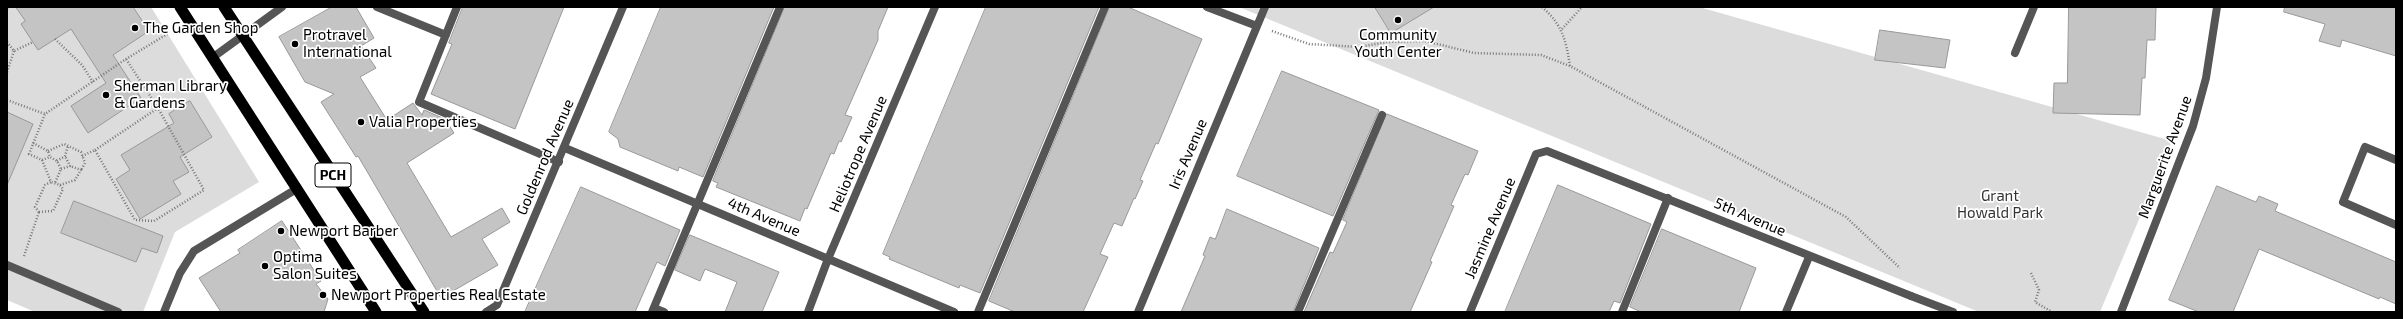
<!DOCTYPE html>
<style>
body{margin:0}
#map{position:relative;width:2403px;height:319px;overflow:hidden;background:#fff;font-family:"Exo 2",sans-serif}
canvas{display:block}
.frame{position:absolute;inset:0;border:8px solid #000;pointer-events:none}
</style>
<div id="map">
<canvas width="2403" height="319"></canvas>
<div class="frame"></div>
</div>
<script>
const context = document.querySelector('canvas').getContext('2d');
context.lineJoin = 'round';
function fillPath(path, color) { context.fillStyle = color; context.fill(path, 'evenodd'); }
function stroke(path, color, width, dash) { context.strokeStyle = color; context.lineWidth = width; context.lineCap = dash ? 'butt' : 'round'; context.setLineDash(dash || []); context.stroke(path); }
function drawText(font, color, halo, rows, align = 'center') {
  context.font = font + ' "Exo 2",sans-serif'; context.lineWidth = 3.5; context.setLineDash([]); context.textBaseline = 'middle'; context.strokeStyle = halo; context.fillStyle = color; for (const [text, x, y, turn = 0] of rows) {
    context.save(); context.translate(x, y); context.rotate((+turn || 0) * Math.PI / 180); context.textAlign = isNaN(turn) ? turn : align; if (halo) context.strokeText(text, 0, 0); context.fillText(text, 0, 0); context.restore();
  }
}
const green = new Path2D(`
 M7,7H151L259,182L175,232L143,312H35L7,300Z
 M1239,7H1699L2172,141L2100,312H1979Z`);
const building = new Path2D(`
 M16,7H133L149,31L113,55L141,98L88,133L71,106L106,83L71,29L38,50L21,24L25,21Z
 M332,7H356L374,38L361,46L376,68L360,77L387,120L413,103L422,115L424,110L445,119L454,133L407,163L451,237L502,208L510,222L482,239L498,265L441,298L358,156L356,157L321,102L334,94L305,82L279,37Z
 M463,7H564L515,129L431,94L452,44L449,43Z
 M661,7H774L703,177L679,167L678,171L620,147L618,139L609,132Z
 M785,7H888L878,31V40L845,115L852,117L841,142L839,141L834,154L831,153L807,209L805,208L800,221L716,187L718,183L713,181Z
 M986,7H1099L980,293L960,285L959,288L889,259L890,257L883,254Z
 M1110,7H1128L1202,39L1158,144L1156,143L1140,180L1143,181L1135,199L1134,198L1122,226L1114,223L1100,254L1108,257L1083,312H1015L989,301Z
 M1375,7H1434L1391,33Z
 M2069,7H2156L2155,40H2147L2145,78H2142L2140,115L2053,113L2054,83H2067Z
 M2285,7H2396V56L2342,40L2340,47L2319,41L2325,24L2284,12Z
 M1880,30L1950,40L1945,68L1875,60Z
 M1282,71L1379,110L1333,216L1237,176Z
 M190,101L212,137L180,157L189,172L173,181L181,194L140,219L116,179L130,170L121,155L174,123L169,114Z
 M7,112L33,124L7,185Z
 M1387,114L1478,151L1468,175L1465,174L1451,205L1454,206L1430,261L1432,262L1410,312H1304L1330,252L1333,253L1347,222L1343,220Z
 M1558,185L1651,224L1620,303L1614,301L1609,312H1505Z
 M2217,186L2256,202L2259,196L2278,204L2275,211L2396,262V304L2380,297L2379,299L2259,249L2233,312H2199L2169,300Z
 M581,187L680,230L665,266L657,262L635,312H525Z
 M74,201L163,236L157,253L142,248L136,262L61,233Z
 M1227,209L1319,248L1293,312H1181L1205,256L1203,255L1210,237L1215,239Z
 M282,221L321,281L316,284L328,299L324,312H221L199,278L240,253L238,250Z
 M1662,229L1756,268L1739,312H1641L1630,307Z
 M690,235L779,272L762,312H725L737,282L705,269L700,281L675,270Z`);
const path = new Path2D(`
 M1542,7C1562,24 1566,40 1570,66
 M7,9L8,7
 M1562,29L1582,7
 M1272,31L1309,44L1359,47L1387,42L1425,41L1474,53L1541,55L1570,66L1846,217L1900,268
 M55,39L82,65L93,82
 M7,42L14,51L33,42
 M7,72L14,51
 M7,100L45,114
 M33,143L48,151L50,157
 M95,150L158,108
 M48,151L64,144L81,152L85,163L81,170
 M82,156L95,150L135,220L154,221L204,190L158,108L126,59
 M42,160L50,157L57,161L61,169L55,183
 M57,161L65,156L68,146
 M61,169L70,166L65,156
 M60,185L75,180L81,170L70,166
 M39,212L35,207L45,185L51,182L42,160L29,154L45,114L126,59L169,33
 M39,212L53,211L63,189L60,185L51,182
 M24,256L39,212
 M2031,273L2039,290L2035,302L2052,312`);
const service = new Path2D(`
 M377,7L446,35
 M457,7L419,102L559,162
 M2396,160L2365,147L2343,202L2396,225
 M7,265L118,312
 M654,308L664,312
 M652,312L780,7
 M978,312L1105,7
 M1298,312L1382,115
 M1622,312L1668,198`);
const minor = new Path2D(`
 M1207,7L1257,26
 M2015,53L2034,7
 M212,58L282,7
 M565,148L954,312
 M164,312L180,273L194,251L298,188
 M808,312L828,259L935,7
 M1138,312L1265,7
 M1470,312L1536,154L1547,151L1911,296
 M1786,312L1809,257`);
const tertiary = new Path2D(`
 M1911,296L1953,312
 M486,312L497,305L623,7
 M2121,312L2193,126L2206,78L2217,7`);
const trunk = new Path2D(`
 M180,7L376,312
 M224,7L424,312`);
const markers = [
 [1398,20,4,"#000"],
 [135,28,4,"#000"],
 [295,44,4,"#000"],
 [106,95,4,"#000"],
 [361,122,4,"#000"],
 [281,231,4,"#000"],
 [265,266,4,"#000"],
 [323,295,4,"#000"]
];
const shields = [
 [333,175,36]
];
const shieldNames = [
 ["PCH",333,175]
];
const poiNames = [
 ["The Garden Shop",143,28],
 ["Protravel",303,35],
 ["International",303,52],
 ["Community",1398,35,"center"],
 ["Youth Center",1398,52,"center"],
 ["Sherman Library",114,86],
 ["& Gardens",114,103],
 ["Valia Properties",369,122],
 ["Newport Barber",289,231],
 ["Optima",273,257],
 ["Salon Suites",273,274],
 ["Newport Properties Real Estate",331,295]
];
const streetNames = [
 ["Heliotrope Avenue",858,154,-67],
 ["Iris Avenue",1188,154,-67],
 ["Goldenrod Avenue",545,157,-67],
 ["Marguerite Avenue",2165,157,-70],
 ["4th Avenue",764,217,23],
 ["5th Avenue",1750,217,23],
 ["Jasmine Avenue",1490,228,-67]
];
const parkNames = [
 ["Grant",2000,196],
 ["Howald Park",2000,213]
];
fillPath(green, '#dcdcdc');
fillPath(building, '#c4c4c4');
stroke(building, '#999', 1);
stroke(path, '#777', 2.5, [1, 2]);
stroke(service, '#555', 8);
stroke(minor, '#555', 8);
stroke(tertiary, '#555', 8);
stroke(trunk, '#000', 11);
for (const [x, y, r, color] of markers) { const dot = new Path2D(); dot.arc(x, y, r, 0, 2 * Math.PI); context.fillStyle = color; context.fill(dot); stroke(dot, '#fff', 1.5); }
for (const [x, y, w] of shields) { const box = new Path2D(); box.roundRect(x - w / 2, y - 12, w, 24, 3); context.fillStyle = '#fff'; context.fill(box); stroke(box, '#000', 1); }
drawText('bold 14px', '#000', null, shieldNames);
drawText('15px', '#000', '#fff', poiNames, 'left');
drawText('15px', '#000', '#fff', streetNames);
drawText('15px', '#333', '#fff', parkNames);
</script>
